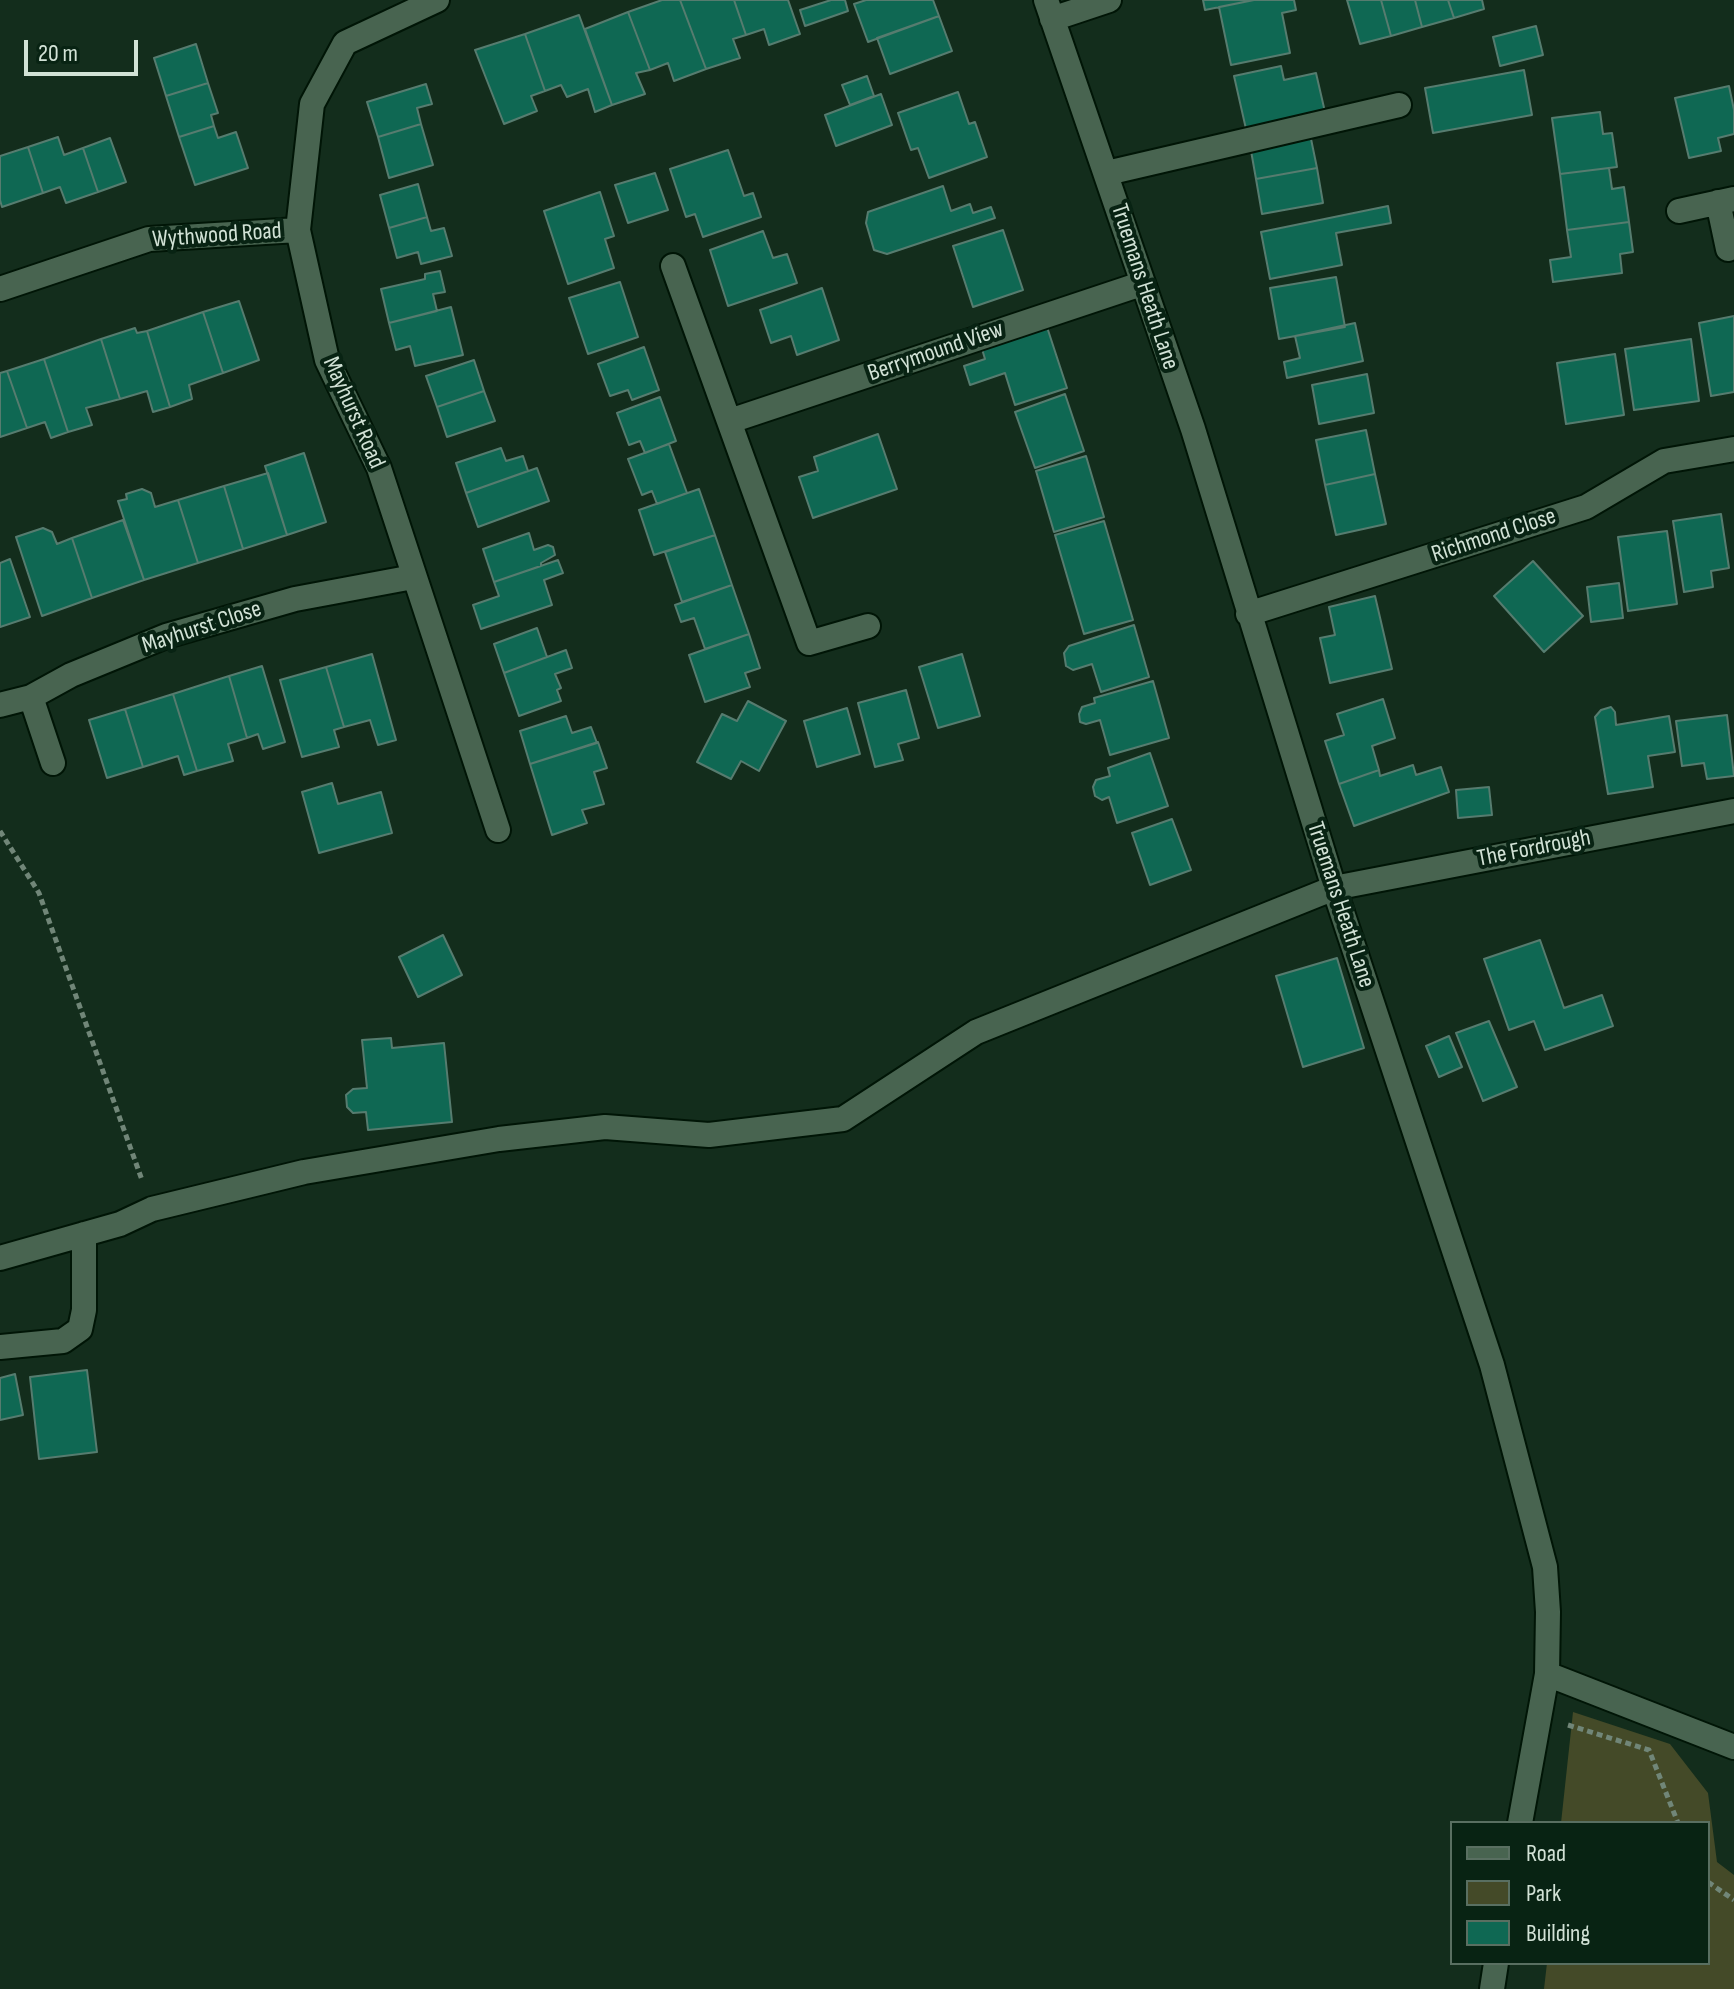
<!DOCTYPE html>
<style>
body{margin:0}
#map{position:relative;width:1734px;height:1989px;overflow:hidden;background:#132d1c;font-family:"Sofia Sans Condensed",sans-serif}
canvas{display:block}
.legend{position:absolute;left:1450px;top:1821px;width:260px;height:144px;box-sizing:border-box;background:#082313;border:2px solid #596f61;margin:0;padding:10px 14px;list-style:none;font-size:24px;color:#d2e2d6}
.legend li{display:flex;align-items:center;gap:16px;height:40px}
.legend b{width:40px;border:2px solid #596f61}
.scale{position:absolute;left:24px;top:40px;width:114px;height:36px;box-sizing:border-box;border:4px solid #d2e2d6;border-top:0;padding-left:10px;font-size:24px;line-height:28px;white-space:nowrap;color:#d2e2d6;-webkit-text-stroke:6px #082313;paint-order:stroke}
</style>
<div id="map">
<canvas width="1734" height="1989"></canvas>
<ul class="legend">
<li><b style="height:10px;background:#486450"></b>Road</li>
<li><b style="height:22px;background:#444a28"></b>Park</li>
<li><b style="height:22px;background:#0f6853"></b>Building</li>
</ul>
<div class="scale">20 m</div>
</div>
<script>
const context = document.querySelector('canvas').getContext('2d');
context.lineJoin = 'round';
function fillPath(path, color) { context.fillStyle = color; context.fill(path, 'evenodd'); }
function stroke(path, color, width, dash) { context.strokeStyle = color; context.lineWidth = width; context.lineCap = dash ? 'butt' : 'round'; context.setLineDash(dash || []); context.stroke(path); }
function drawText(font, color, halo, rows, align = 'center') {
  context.font = font + ' "Sofia Sans Condensed",sans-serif'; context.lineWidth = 8; context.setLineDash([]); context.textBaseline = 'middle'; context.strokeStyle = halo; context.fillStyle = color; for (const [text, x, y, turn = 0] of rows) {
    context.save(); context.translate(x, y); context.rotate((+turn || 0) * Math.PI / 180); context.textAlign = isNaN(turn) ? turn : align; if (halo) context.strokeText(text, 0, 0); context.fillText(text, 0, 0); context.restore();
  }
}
const green = new Path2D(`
 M1573,1712L1670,1744L1708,1793L1717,1862L1734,1875V1989H1544L1547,1963H1708V1823H1561Z`);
const building = new Path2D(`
 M662,0H680L706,69L674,81L668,63L650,70L628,12Z
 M680,0H734L746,35L733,39L740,58L706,69Z
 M734,0H788L800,34L769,45L764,29L746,35Z
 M831,0H845L848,11L805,26L800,10Z
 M866,0H933L939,16L868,42L854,4Z
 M1203,0H1254L1205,10Z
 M1254,0H1294L1296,10L1282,13L1290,53L1231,65L1219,7Z
 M1347,0H1381L1391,36L1360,44Z
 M1381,0H1415L1422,27L1391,36Z
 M1415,0H1448L1454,18L1422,27Z
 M1448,0H1482L1484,9L1454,18Z
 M628,12L650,70L636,73L645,94L612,105L585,29Z
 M579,15L612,105L595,112L588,89L567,97L561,85L545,91L525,34Z
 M939,16L952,51L890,74L877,38Z
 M1536,26L1543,55L1500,66L1493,37Z
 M525,34L545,91L531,96L537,111L504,124L475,50Z
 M196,44L208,83L166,96L154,58Z
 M1281,66L1284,80L1316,73L1325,112L1246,129L1234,76Z
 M1524,70L1532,115L1433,133L1425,88Z
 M867,76L874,96L850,105L842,85Z
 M208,83L218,113L211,115L214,126L179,137L166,96Z
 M426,84L432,104L417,108L421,124L378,137L367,102Z
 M1729,86L1734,110V134L1718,138L1721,151L1689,158L1675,98Z
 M958,92L969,124L975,122L987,157L929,178L918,148L911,150L898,113Z
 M881,94L892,125L836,146L825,115Z
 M1600,112L1603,134L1612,133L1617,167L1560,174L1552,118Z
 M421,124L433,165L389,178L378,137Z
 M214,126L218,138L236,132L248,168L195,185L179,137Z
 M1310,134L1317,168L1256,179L1250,145Z
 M58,137L64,155L83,148L98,192L66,203L60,187L43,193L28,147Z
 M110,138L126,182L98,192L83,148Z
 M28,147L43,193L2,207L0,200V156Z
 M728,150L744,196L753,193L761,217L703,237L695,214L686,217L670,169Z
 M1317,168L1323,203L1262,214L1256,179Z
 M1609,168L1612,189L1624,187L1629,222L1567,230L1560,174Z
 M655,173L668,210L628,223L615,185Z
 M418,184L427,217L389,228L380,195Z
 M943,186L951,211L970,204L973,213L991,207L995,218L887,254L874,250L866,223L868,212Z
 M600,192L614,236L605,239L614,268L568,284L544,211Z
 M1388,206L1391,223L1336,233L1342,265L1270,279L1261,232Z
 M427,217L431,231L444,228L452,256L421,264L418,252L397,258L389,228Z
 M1629,222L1633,252L1620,254L1622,273L1553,282L1550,260L1571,257L1567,230Z
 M1003,230L1023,290L973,307L953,246Z
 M763,231L773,258L787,254L797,283L728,306L710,250Z
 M440,271L445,292L433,294L437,311L389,323L381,289L425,279V274Z
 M1336,277L1345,327L1279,339L1270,288Z
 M620,282L638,337L588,354L569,298Z
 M822,288L839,340L797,355L791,336L771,343L760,310Z
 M239,301L259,360L223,373L203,312Z
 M451,307L463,355L415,366L410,346L396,350L389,323Z
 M203,312L223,373L189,385L192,399L170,407L147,331Z
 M1734,316V392L1711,396L1699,323Z
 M1355,323L1363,361L1287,378L1284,362L1300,358L1295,336Z
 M1047,327L1067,388L1015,405L1005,373L970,385L964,366L985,359L982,349Z
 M135,328L137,333L147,331L170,407L153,412L147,391L120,399L101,339Z
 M101,339L120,399L86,408L92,425L68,432L44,359Z
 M1691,339L1699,401L1634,410L1625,349Z
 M644,347L659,390L632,400L628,390L610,396L598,364Z
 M1615,354L1624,415L1566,424L1557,363Z
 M44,359L68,432L51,438L45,422L27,428L7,371Z
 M474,360L484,391L437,407L426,376Z
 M7,371L27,428L0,437V373Z
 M1367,374L1374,413L1319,424L1312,385Z
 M484,391L495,421L447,437L437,407Z
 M1065,394L1084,451L1035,468L1015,412Z
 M660,397L676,441L645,453L640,441L629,445L617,413Z
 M1366,430L1375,474L1325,485L1316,440Z
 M878,434L897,489L813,518L799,477L818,471L814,457Z
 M669,444L687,493L657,504L652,491L642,495L628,459Z
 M501,448L506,461L523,456L528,471L466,493L456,463Z
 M304,453L326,522L287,535L265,466Z
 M1086,456L1104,517L1054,532L1036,471Z
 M537,468L549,501L478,527L466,493Z
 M268,473L287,535L243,549L224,486Z
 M1375,474L1386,524L1336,535L1325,485Z
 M224,486L243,549L198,563L178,500Z
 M142,489L151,493L155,507L178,500L198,563L144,580L118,501L127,499L126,494Z
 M699,489L715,535L654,555L639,510Z
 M1721,514L1729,568L1711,571L1713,587L1684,592L1673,521Z
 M123,520L144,580L92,598L72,538Z
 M1104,521L1133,620L1084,634L1055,535Z
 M43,528L52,532L57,544L72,538L92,598L42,616L16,537Z
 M1667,531L1677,604L1628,611L1618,537Z
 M529,533L534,550L548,545L553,547L555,555L541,563V566L494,582L483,549Z
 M715,535L732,585L682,602L665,552Z
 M10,559L30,617L0,627V563Z
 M558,560L563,573L544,580L552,605L481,629L473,605L499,596L494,582Z
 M1533,561L1583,616L1544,652L1494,596Z
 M1619,583L1623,618L1591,622L1587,587Z
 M732,585L749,634L705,649L694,618L681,622L675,605Z
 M1375,596L1392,669L1330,683L1320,638L1335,635L1329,607Z
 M1134,625L1149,677L1101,692L1092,664L1073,670L1066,666L1064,653L1069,646Z
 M537,628L547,657L504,673L494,644Z
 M749,634L760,668L745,673L750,687L705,702L689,655Z
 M566,650L572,668L555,674L561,688L557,690L561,701L519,716L504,673Z
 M372,654L396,740L378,745L370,720L344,727L326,667Z
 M962,654L980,716L938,728L919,667Z
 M262,666L285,742L263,749L258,734L247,738L229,676Z
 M326,667L344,727L334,730L339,747L302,757L280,680Z
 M229,676L247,738L228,744L233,761L197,771L173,694Z
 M1153,681L1169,738L1110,755L1100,720L1086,724L1080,722L1079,714L1082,707L1095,703L1094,698Z
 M906,690L919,738L898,744L903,760L875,767L858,703Z
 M173,694L197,771L184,775L178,756L143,767L125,709Z
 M1383,699L1395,738L1372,746L1379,770L1339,784L1325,741L1344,735L1337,714Z
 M748,701L786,721L759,771L741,761L731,779L697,762L722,714L737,721Z
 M1611,707L1615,712L1616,725L1669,716L1675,752L1648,756L1653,787L1608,794L1595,717L1601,710Z
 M847,708L860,754L817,767L804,721Z
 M125,709L143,767L107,778L89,720Z
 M1727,715L1734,776L1707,779L1704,763L1682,766L1676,721Z
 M566,716L572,733L591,727L597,743L530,764L520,731Z
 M598,742L607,768L594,772L604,804L582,810L587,823L552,835L530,764Z
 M1150,753L1168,806L1117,823L1109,797L1102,800L1095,796L1093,787L1096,780L1110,776L1108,768Z
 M1413,765L1416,775L1441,767L1449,792L1354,826L1339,784L1379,770L1380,776Z
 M332,783L338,804L381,792L392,833L319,853L302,792Z
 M1489,787L1492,815L1458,818L1456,790Z
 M1172,819L1191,870L1150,885L1132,833Z
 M443,935L462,975L418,997L399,957Z
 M1540,940L1564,1008L1602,995L1613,1026L1545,1050L1534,1021L1509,1030L1484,959Z
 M1337,958L1364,1048L1303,1067L1276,976Z
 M1489,1021L1517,1087L1483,1101L1456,1033Z
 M1449,1036L1462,1067L1439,1077L1426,1046Z
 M391,1038L392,1048L444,1043L452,1122L368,1130L366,1112L353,1113L347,1107L346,1095L353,1089L367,1088L362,1040Z
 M87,1370L97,1452L39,1459L30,1377Z
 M15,1374L23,1415L0,1420V1378Z`);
const path = new Path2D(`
 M0,831L39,893L142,1180
 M1568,1725L1649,1750L1678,1823
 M1708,1882L1734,1900`);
const minor = new Path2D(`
 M437,0L345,43L312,104L298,230L327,360L379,468L498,830
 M1046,0L1193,429L1334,888L1492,1365L1545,1567L1548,1612L1547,1674L1520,1823
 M1052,19L1109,0
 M1107,173L1399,105
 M1718,202L1728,249
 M1679,211L1734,199
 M673,266L809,643L868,626
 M0,289L149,239L298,230
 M730,421L1141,284
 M1248,614L1586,507L1664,461L1734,449
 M31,697L53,763
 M0,705L31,697L71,675L166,636L295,599L413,577
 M0,1258L120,1224L152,1209L304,1172L499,1139L605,1127L709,1135L843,1119L976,1032L1334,888L1734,811
 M0,1347L63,1341L80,1329L84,1310V1234
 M1547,1674L1734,1747
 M1492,1989L1496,1963`);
const streetNames = [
 ["Wythwood Road",217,236,-4],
 ["Truemans Heath Lane",1144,287,72],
 ["Berrymound View",936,352,-19],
 ["Mayhurst Road",353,413,66],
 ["Richmond Close",1494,536,-18],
 ["Mayhurst Close",202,628,-18],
 ["The Fordrough",1534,849,-11],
 ["Truemans Heath Lane",1340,905,72]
];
fillPath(green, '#444a28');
fillPath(building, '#0f6853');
stroke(building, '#567c6f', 2);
stroke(minor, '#001506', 28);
stroke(path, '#718678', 5, [6, 4]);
stroke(minor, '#486450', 24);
drawText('24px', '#d2e2d6', '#082313', streetNames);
</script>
